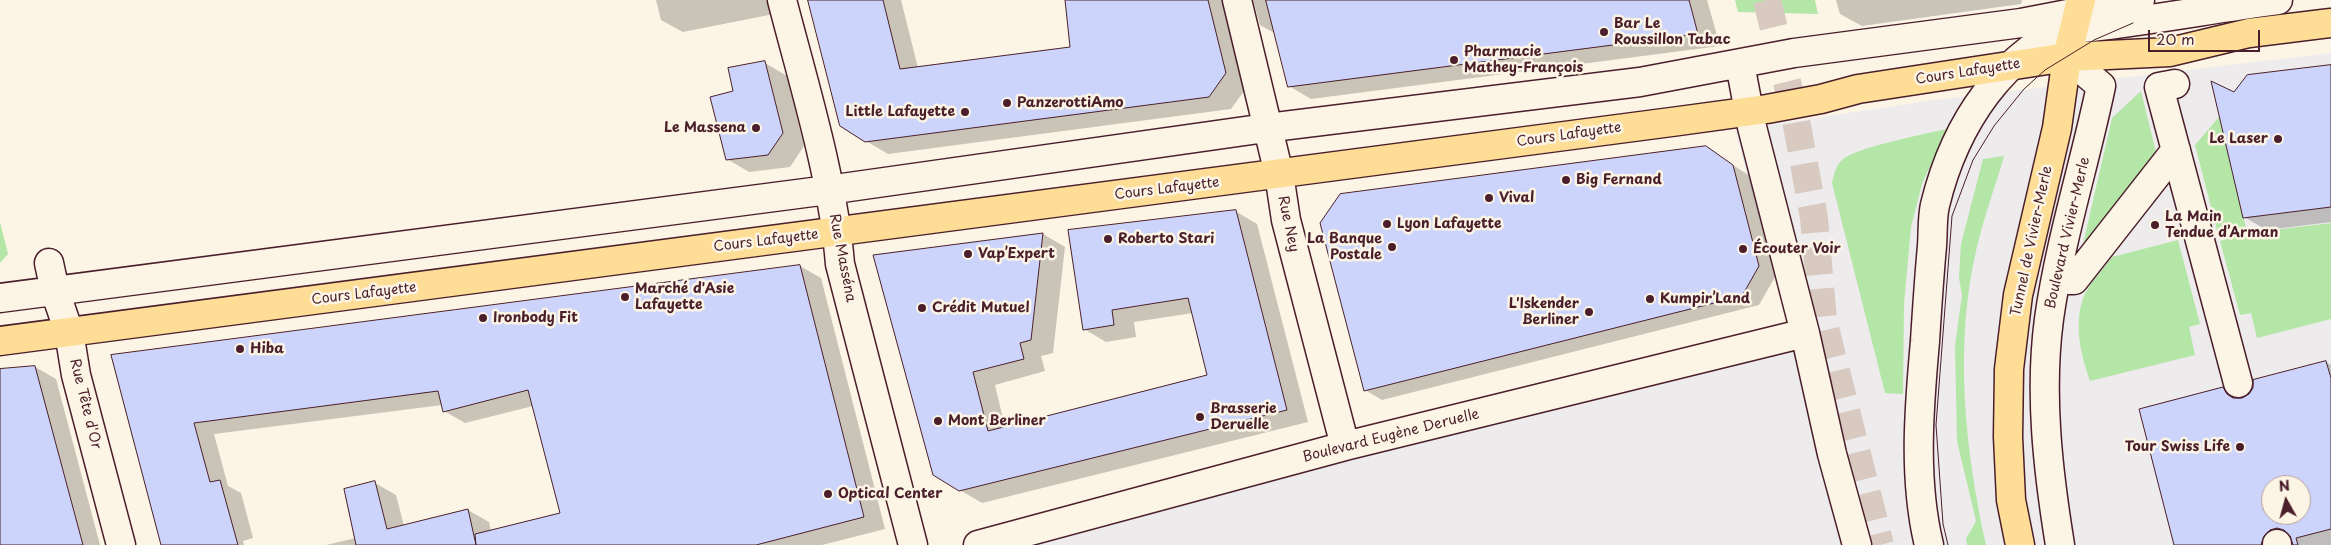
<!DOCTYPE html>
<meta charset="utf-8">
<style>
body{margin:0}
#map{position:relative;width:2331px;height:545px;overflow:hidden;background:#fcf5e5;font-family:"Playpen Sans",sans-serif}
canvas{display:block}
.north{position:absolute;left:2261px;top:475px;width:50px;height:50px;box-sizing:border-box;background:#fcf5e5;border:1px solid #b59f9b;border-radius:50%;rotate:353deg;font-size:14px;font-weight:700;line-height:20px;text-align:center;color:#4a1f2b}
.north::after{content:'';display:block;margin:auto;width:18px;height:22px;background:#4a1f2b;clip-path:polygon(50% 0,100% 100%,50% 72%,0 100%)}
.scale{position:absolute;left:2148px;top:30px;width:112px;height:22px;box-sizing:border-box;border:2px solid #4a1f2b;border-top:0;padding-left:6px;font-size:15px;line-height:18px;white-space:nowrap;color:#4a1f2b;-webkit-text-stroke:4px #fcf5e5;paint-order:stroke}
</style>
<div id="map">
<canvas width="2331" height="545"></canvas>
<div class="north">N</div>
<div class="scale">20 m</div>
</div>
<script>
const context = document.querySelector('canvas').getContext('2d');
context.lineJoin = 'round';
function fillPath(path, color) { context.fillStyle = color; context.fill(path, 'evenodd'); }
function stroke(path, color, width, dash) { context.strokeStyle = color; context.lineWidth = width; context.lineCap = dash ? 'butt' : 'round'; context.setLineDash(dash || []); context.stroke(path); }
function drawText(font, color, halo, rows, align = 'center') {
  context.font = font + ' "Playpen Sans",sans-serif'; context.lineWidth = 5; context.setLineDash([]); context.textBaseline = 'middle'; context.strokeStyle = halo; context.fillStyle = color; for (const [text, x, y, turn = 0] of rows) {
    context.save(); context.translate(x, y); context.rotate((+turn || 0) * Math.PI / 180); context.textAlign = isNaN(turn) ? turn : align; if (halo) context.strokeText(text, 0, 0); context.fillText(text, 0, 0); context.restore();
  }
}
const built = new Path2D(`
 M2331,53V545H980L1792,343L1735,130L1934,100ZM2271,485H2301V515H2271Z`);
const green = new Path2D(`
 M1735,0H1815L1818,14L1738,12Z
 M2141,91L2157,156L2081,253L2112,118Z
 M2219,117L2246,227L2218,234L2195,145Z
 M1947,129L1922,184L1911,227L1904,304L1903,394L1885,393L1832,183C1834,174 1836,165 1843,159C1858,147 1925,134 1947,129Z
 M2004,156C1995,188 1983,219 1976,251C1954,347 1965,450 1986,545H1967L1966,539L1976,521L1957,441L1955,345L1962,295L1959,278L1961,244L1983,159Z
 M0,222L8,254L0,263Z
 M2331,223V319L2257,338L2251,313L2240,315L2220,241L2248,233Z
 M2178,240L2200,324L2189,327L2195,355L2090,381C2081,355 2073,324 2084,296C2090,283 2103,269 2112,257Z`);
const shadow = new Path2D(`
 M656,0H795L789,11L683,32L661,20Z
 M809,0H901L918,68L1071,48L1066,0H1250L1257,73L1231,109L888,154L866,141Z
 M1253,0H1707L1720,46L1311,99L1289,86L1276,34L1260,25Z
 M1836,0H2022L2021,4L1862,26L1840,14Z
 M765,63L787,76L804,146L790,167L749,172L727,159Z
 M2331,66V222L2267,230L2244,217Z
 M1705,147L1750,176L1775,277L1759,305L1382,400L1365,390Z
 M1235,211L1257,224L1308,422L982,503L960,490L874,256L1043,234L1065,247L1053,353L1041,356L1045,371L995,385L1005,427L1208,376L1193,313L1134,322L1136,337L1106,342L1084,329Z
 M800,266L821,278L885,529L822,545H326L356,538L375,483L396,495L404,526L468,510L489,522L491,531L561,514L533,406L465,423L444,411L442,405L214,434L228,486L241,493L253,538L243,541L244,545H162L113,356Z
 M2326,362L2331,365V545H2294L2293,541L2290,545H2175L2223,389L2242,400ZM2271,485H2301V515H2271Z
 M35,367L56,379L100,545H0V371Z`);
const building = new Path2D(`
 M808,0H883L900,69L1070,47L1065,0H1208L1226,73L1209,97L865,142L840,126Z
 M1266,0H1689L1698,34L1288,87Z
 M765,61L783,133L768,155L726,160L710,97L733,91L728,68Z
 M2331,65V207L2243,218L2211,81L2234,92L2247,75Z
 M1706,146L1733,165L1759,266L1742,296L1364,391L1320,223L1340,194Z
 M1236,210L1287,410L959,491L933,475L873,255L1043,233L1031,340L1020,343L1024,359L973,372L988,431L1207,375L1188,298L1112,310L1114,325L1083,330L1068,230Z
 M800,265L864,517L756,545H476L475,534L560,513L528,390L443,412L438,391L194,423L210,482L220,480L238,545H161L111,355Z
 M2326,361L2331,378V529L2296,538L2298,545H2293L2290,536L2284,530L2277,528L2270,530L2264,536L2261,545H2174L2139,409L2223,387L2227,394L2233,398H2242L2249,394L2253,388V380ZM2271,485H2301V515H2271Z
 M35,366L83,545H0V369Z
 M375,481L387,529L468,509L476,545H356L344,489Z`);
const majorTunnel = new Path2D(`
 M1767,0L1795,115L1814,218L1823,320L1880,545`);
const minor = new Path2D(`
 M782,0C804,85 833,178 840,264L913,545
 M1237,0L1279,174L1286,220L1345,446
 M2074,29C2142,22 2210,9 2278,0
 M1740,64L1752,127L1805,333L1832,454L1857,545
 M2175,84L2159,87L2238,383
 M49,263L55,291L69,332L76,375L121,545
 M2056,280H2074L2176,150
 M0,298L828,190L1266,128L1640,82L1794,53L2021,23L2140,0
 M2277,544V545
 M978,545L1345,446L1805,333
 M1929,545C1913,479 1919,408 1925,341C1927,310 1929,278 1932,246C1933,233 1932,218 1935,205C1955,123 2002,52 2083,19
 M2060,545C2048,471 2039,394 2049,319C2060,240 2085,163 2101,86L2067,57`);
const major = new Path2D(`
 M0,341L1679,121L1767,109L1821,99L1858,89L2067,57L2170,52L2249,33L2331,23
 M2020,545L2011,500L2008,437L2009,369L2018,295L2057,128L2067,57L2081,0`);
const tram = new Path2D(`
 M1948,545L1943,524L1936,425L1952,216L1973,160L1994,126L2024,89L2045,70L2094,40L2133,23`);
const markers = [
 [1604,32,5,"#4a1f2b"],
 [1454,60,5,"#4a1f2b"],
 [1007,103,5,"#4a1f2b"],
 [965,112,5,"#4a1f2b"],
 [756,128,5,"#4a1f2b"],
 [2278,139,5,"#4a1f2b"],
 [1566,180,5,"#4a1f2b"],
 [1489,198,5,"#4a1f2b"],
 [1387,224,5,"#4a1f2b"],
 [2155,225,5,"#4a1f2b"],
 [1108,239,5,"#4a1f2b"],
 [1392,247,5,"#4a1f2b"],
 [1743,249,5,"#4a1f2b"],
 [968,254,5,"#4a1f2b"],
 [625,297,5,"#4a1f2b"],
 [1650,299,5,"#4a1f2b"],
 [922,308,5,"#4a1f2b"],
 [1589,312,5,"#4a1f2b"],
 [483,318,5,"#4a1f2b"],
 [240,349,5,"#4a1f2b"],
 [1200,417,5,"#4a1f2b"],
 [938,421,5,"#4a1f2b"],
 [2240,447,5,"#4a1f2b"],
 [828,494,5,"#4a1f2b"]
];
const poiNames = [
 ["Bar Le",1614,24],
 ["Roussillon Tabac",1614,40],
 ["Pharmacie",1464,52],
 ["Mathey-François",1464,68],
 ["PanzerottiAmo",1017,103],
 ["Little Lafayette",955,112,"right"],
 ["Le Massena",746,128,"right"],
 ["Le Laser",2268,139,"right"],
 ["Big Fernand",1576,180],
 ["Vival",1499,198],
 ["La Main",2165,217],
 ["Tendue d’Arman",2165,233],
 ["Lyon Lafayette",1397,224],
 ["Roberto Stari",1118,239],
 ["La Banque",1382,239,"right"],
 ["Postale",1382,255,"right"],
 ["Écouter Voir",1753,249],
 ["Vap’Expert",978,254],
 ["Marché d'Asie",635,289],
 ["Lafayette",635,305],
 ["Kumpir’Land",1660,299],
 ["L'Iskender",1579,304,"right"],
 ["Berliner",1579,320,"right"],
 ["Crédit Mutuel",932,308],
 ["Ironbody Fit",493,318],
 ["Hiba",250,349],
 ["Brasserie",1210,409],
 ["Deruelle",1210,425],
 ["Mont Berliner",948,421],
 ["Tour Swiss Life",2230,447,"right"],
 ["Optical Center",838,494]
];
const streetNames = [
 ["Cours Lafayette",1968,72,-9],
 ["Cours Lafayette",1569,135,-8],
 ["Cours Lafayette",1167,189,-7],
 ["Rue Ney",1288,224,78],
 ["Boulevard Vivier-Merle",2068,233,-77],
 ["Cours Lafayette",766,241,-7],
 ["Tunnel de Vivier-Merle",2032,241,-78],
 ["Rue Masséna",842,258,79],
 ["Cours Lafayette",364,294,-7],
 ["Rue Tête d'Or",85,404,76],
 ["Boulevard Eugène Deruelle",1391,436,-14]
];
fillPath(built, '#eeebec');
fillPath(green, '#b4e6a7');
fillPath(shadow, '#0003');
fillPath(building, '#ccd4fc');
stroke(building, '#4a1f2b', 1);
stroke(majorTunnel, '#d8cac0', 28, [28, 14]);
stroke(minor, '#4a1f2b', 31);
stroke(major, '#4a1f2b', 31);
stroke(minor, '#fcf5e5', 28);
stroke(major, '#fedd96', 28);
stroke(tram, '#4a1f2b', 1);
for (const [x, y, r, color] of markers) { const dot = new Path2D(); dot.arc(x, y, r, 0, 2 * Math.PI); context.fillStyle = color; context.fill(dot); stroke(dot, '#fcf5e5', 2); }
drawText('bold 14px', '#4a1f2b', '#fcf5e5', poiNames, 'left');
drawText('14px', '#4a1f2b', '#fcf5e5', streetNames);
</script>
